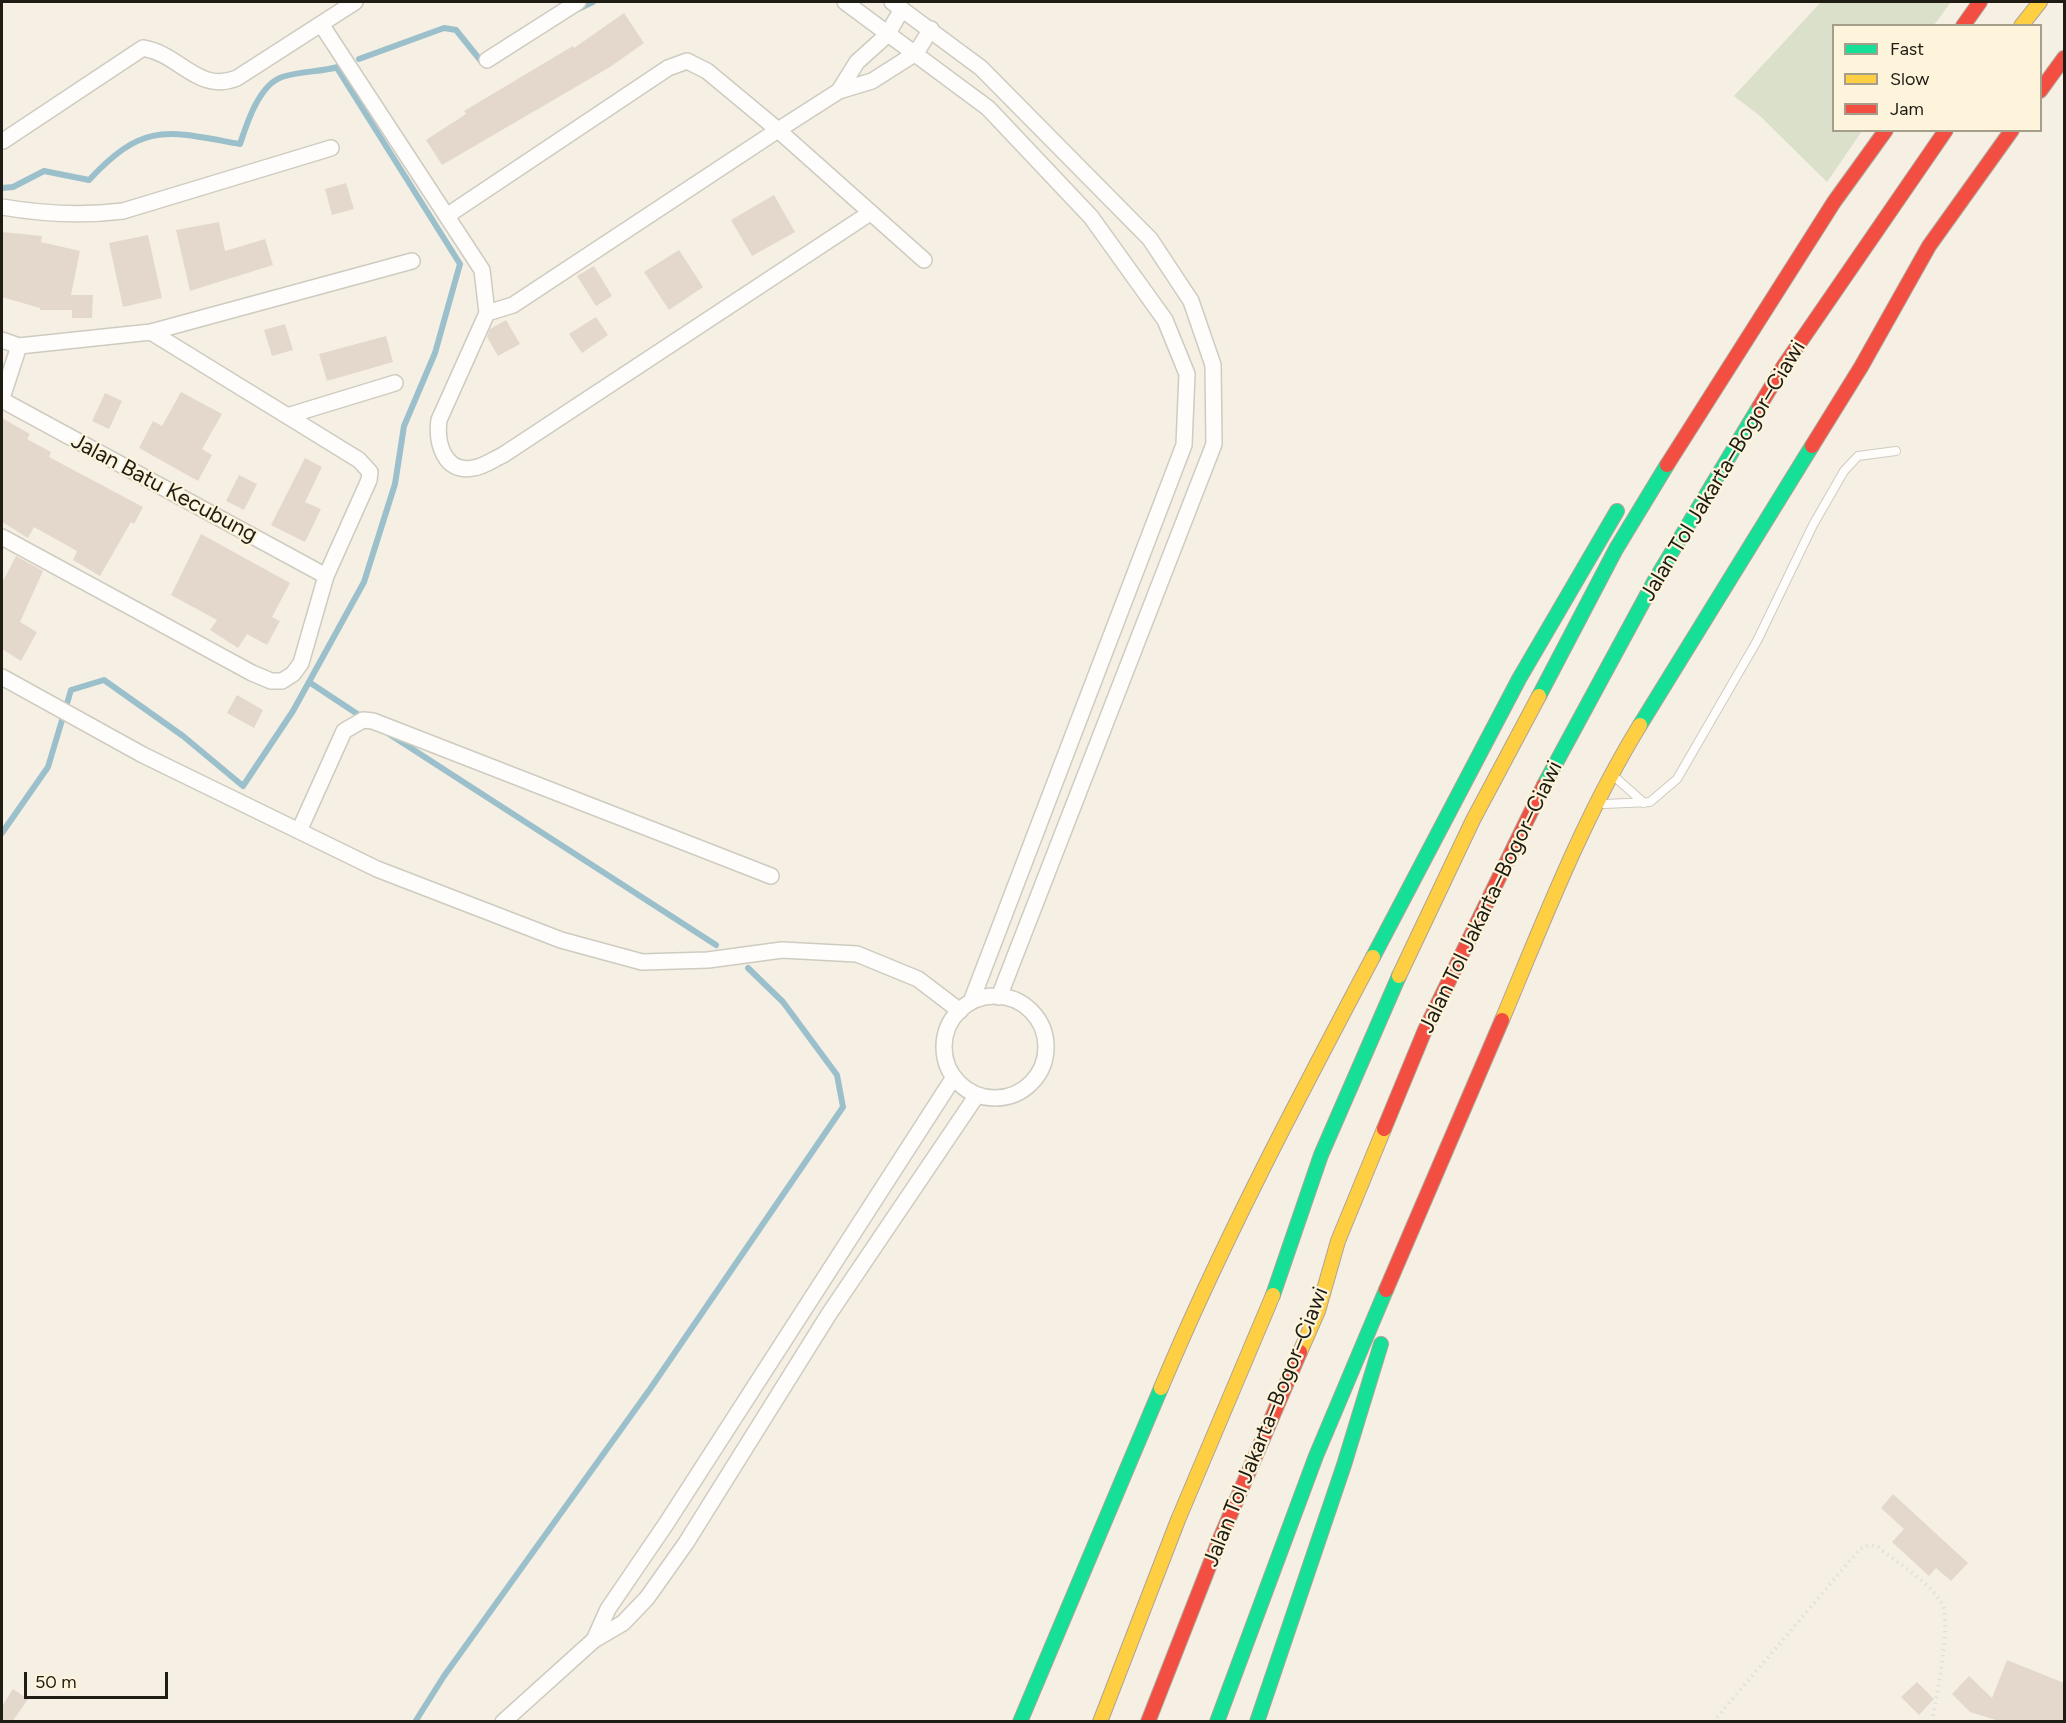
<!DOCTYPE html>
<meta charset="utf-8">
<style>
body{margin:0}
#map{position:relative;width:2066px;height:1723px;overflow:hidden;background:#f5f0e3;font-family:Figtree,sans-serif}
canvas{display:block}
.frame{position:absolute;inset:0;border:3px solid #1f1c13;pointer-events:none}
.legend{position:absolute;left:1832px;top:24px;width:210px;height:108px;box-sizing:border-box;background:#fdf4db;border:2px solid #a49e8b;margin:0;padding:8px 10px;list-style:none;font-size:18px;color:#1f1c13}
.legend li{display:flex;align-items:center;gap:12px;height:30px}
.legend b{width:30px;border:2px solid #a49e8b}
.scale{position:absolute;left:24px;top:1672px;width:144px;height:27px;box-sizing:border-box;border:3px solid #1f1c13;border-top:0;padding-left:8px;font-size:18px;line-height:21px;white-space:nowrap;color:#1f1c13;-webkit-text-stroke:4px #fdf4db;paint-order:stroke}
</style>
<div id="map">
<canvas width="2066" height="1723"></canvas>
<div class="frame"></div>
<ul class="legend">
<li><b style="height:8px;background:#16e098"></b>Fast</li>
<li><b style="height:8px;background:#ffcf43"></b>Slow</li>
<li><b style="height:8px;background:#f24e42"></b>Jam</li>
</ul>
<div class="scale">50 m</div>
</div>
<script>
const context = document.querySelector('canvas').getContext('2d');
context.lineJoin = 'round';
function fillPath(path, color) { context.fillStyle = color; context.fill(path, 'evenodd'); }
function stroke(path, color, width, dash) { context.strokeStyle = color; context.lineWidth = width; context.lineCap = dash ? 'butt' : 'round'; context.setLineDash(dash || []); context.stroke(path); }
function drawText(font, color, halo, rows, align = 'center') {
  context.font = font + ' Figtree,sans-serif'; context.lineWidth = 4.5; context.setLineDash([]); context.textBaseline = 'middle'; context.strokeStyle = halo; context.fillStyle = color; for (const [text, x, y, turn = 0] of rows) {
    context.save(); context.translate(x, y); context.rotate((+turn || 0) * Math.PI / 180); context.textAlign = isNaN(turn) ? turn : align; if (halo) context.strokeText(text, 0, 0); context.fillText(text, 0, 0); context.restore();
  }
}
const green = new Path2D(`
 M1821,2H1951L1934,25L1834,26V130L1862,131L1827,182L1760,116L1734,96Z`);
const stream = new Path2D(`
 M578,9L593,2
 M359,59L444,28L456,30L481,61L486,60
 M2,188L13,187L44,171L89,180C144,121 167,131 240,144C247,123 259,85 282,77C300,71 320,72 338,67
 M309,682L365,719
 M389,734L716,945
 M2,833L48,767L71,690L104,680L183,736L243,786L293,711L364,582L395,484L404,426L435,353L460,264L337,68
 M415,1722L444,1676L650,1389L843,1107L837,1075L783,1002L748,968`);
const building = new Path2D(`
 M624,13L644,43L610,67L442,165L426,140L466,114L464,111L573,46L574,48Z
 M346,183L354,209L332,215L325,189Z
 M774,195L795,232L752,256L731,220Z
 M219,222L225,251L265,239L273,265L190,291L176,230Z
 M2,232L42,236L41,242L80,251L71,295H93L92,318H72V310H40V308L2,297Z
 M148,235L162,298L123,307L109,243Z
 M679,250L703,287L669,310L644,272Z
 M594,266L612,296L596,306L577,276Z
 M596,317L608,335L582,353L569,334Z
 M506,320L520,344L498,356L487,337L490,329Z
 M285,324L293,350L272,356L264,330Z
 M386,336L393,362L327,381L319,354Z
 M181,392L222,414L202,449L212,455L198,481L139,448L153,421L162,426Z
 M105,393L122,401L109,429L92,421Z
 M2,418L30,434L27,439L51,452L49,457L143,507L134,524L131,522L100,576L73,560L77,551L34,527L28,538L2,522Z
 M305,458L322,467L305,502L321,509L305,542L271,525Z
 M239,475L257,484L244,510L226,501Z
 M201,534L290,583L272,617L280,621L267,645L247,634L238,648L210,630L217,620L171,595Z
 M16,556L43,571L20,622L37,632L21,661L2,649V583Z
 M237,695L263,710L254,728L227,713Z
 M1893,1494L1968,1563L1951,1581L1936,1568L1929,1576L1892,1542L1904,1529L1881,1508Z
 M2007,1660L2064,1683V1722H2002L1970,1712L1952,1694L1969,1676L1992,1698Z
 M1917,1682L1934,1699L1919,1715L1901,1697Z
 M13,1689L28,1699L12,1722H2V1706Z`);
const path = new Path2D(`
 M1713,1722L1860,1549L1868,1545L1878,1547C1898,1564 1931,1582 1943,1606C1951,1625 1936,1699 1932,1722`);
const lane = new Path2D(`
 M1616,778L1644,803
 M1604,804L1650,802L1677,779L1757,641L1813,525L1844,471L1858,456L1896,451`);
const street = new Path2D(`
 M845,2L988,108L1091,217L1165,320L1187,374L1184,445L971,1002
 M892,2L981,68L1150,239L1191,301L1213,365L1214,444L999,997
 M321,24L482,270L487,313
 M487,60L578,2
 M839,91L857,62L887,35L902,9
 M3,141L143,48C180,54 198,94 237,78L355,2
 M2,207C43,214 82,216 123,211L331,148
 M870,213L503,455C494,459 483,467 473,468C444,474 436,442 439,420L487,313L513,305L778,130L924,260
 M448,215L668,68L687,61L707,71L778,130L839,91L872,81L916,53L931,29
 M2,340L19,346L151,332L412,261
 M2,398L19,346
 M2,400L326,576
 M287,416L395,383
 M2,537L252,673L271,681H282L293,674L301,663L326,576L369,480L370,472L359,460L151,332
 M2,677L143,755L377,869L561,940L642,962L708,960L782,950L857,954L918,979L960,1011
 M299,831L344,731L363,720L373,721L771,876
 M944 1047a51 51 0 1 1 102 0a51 51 0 1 1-102 0Z
 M594,1640L608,1609L666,1524L954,1077
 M503,1722L594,1640L623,1623L647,1598L686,1543L829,1314L977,1095`);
const fast = new Path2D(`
 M1539,696L1616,549L1667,465
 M1640,725L1812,446
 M1544,785L1655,580L1759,407
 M1373,957L1519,679L1617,511
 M1273,1295L1321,1155L1399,976
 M1020,1722L1161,1388
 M1217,1722L1316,1456L1386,1290
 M1257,1722L1344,1465L1381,1344`);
const slow = new Path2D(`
 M2021,26L2040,2
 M1399,976L1473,820L1539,696
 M1502,1020C1544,920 1583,818 1640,725
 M1300,1352L1318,1311L1338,1241L1384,1129
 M1161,1388C1223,1240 1298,1099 1373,957
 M1100,1722L1178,1520L1273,1295`);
const jam = new Path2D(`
 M1963,26L1980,2
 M2040,91L2064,58
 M1759,407L1783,367L1946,130
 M1812,446L1861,367L1929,246L2012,130
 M1667,465L1834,202L1886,130
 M1384,1129L1425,1030L1544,785
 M1386,1290L1502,1020
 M1148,1722L1219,1541L1300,1352`);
const streetNames = [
 ["Jalan Tol Jakarta–Bogor–Ciawi",1723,471,-59],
 ["Jalan Batu Kecubung",164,488,28],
 ["Jalan Tol Jakarta–Bogor–Ciawi",1491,897,-64],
 ["Jalan Tol Jakarta–Bogor–Ciawi",1266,1427,-68]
];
fillPath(green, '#dae0c9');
stroke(stream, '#9bc0cc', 6);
fillPath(building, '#e4d8cd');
stroke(lane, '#cecbc0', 10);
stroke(street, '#cecbc0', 18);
stroke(fast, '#b0a397', 16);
stroke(slow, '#b0a397', 16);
stroke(jam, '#b0a397', 16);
stroke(path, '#e1e0dc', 4, [1.5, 4.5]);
stroke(lane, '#fefdfb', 8);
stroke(street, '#fefdfb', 15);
stroke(fast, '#16e098', 14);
stroke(slow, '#ffcf43', 14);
stroke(jam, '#f24e42', 14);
drawText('22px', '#1f1c13', '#fdf4db', streetNames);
</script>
